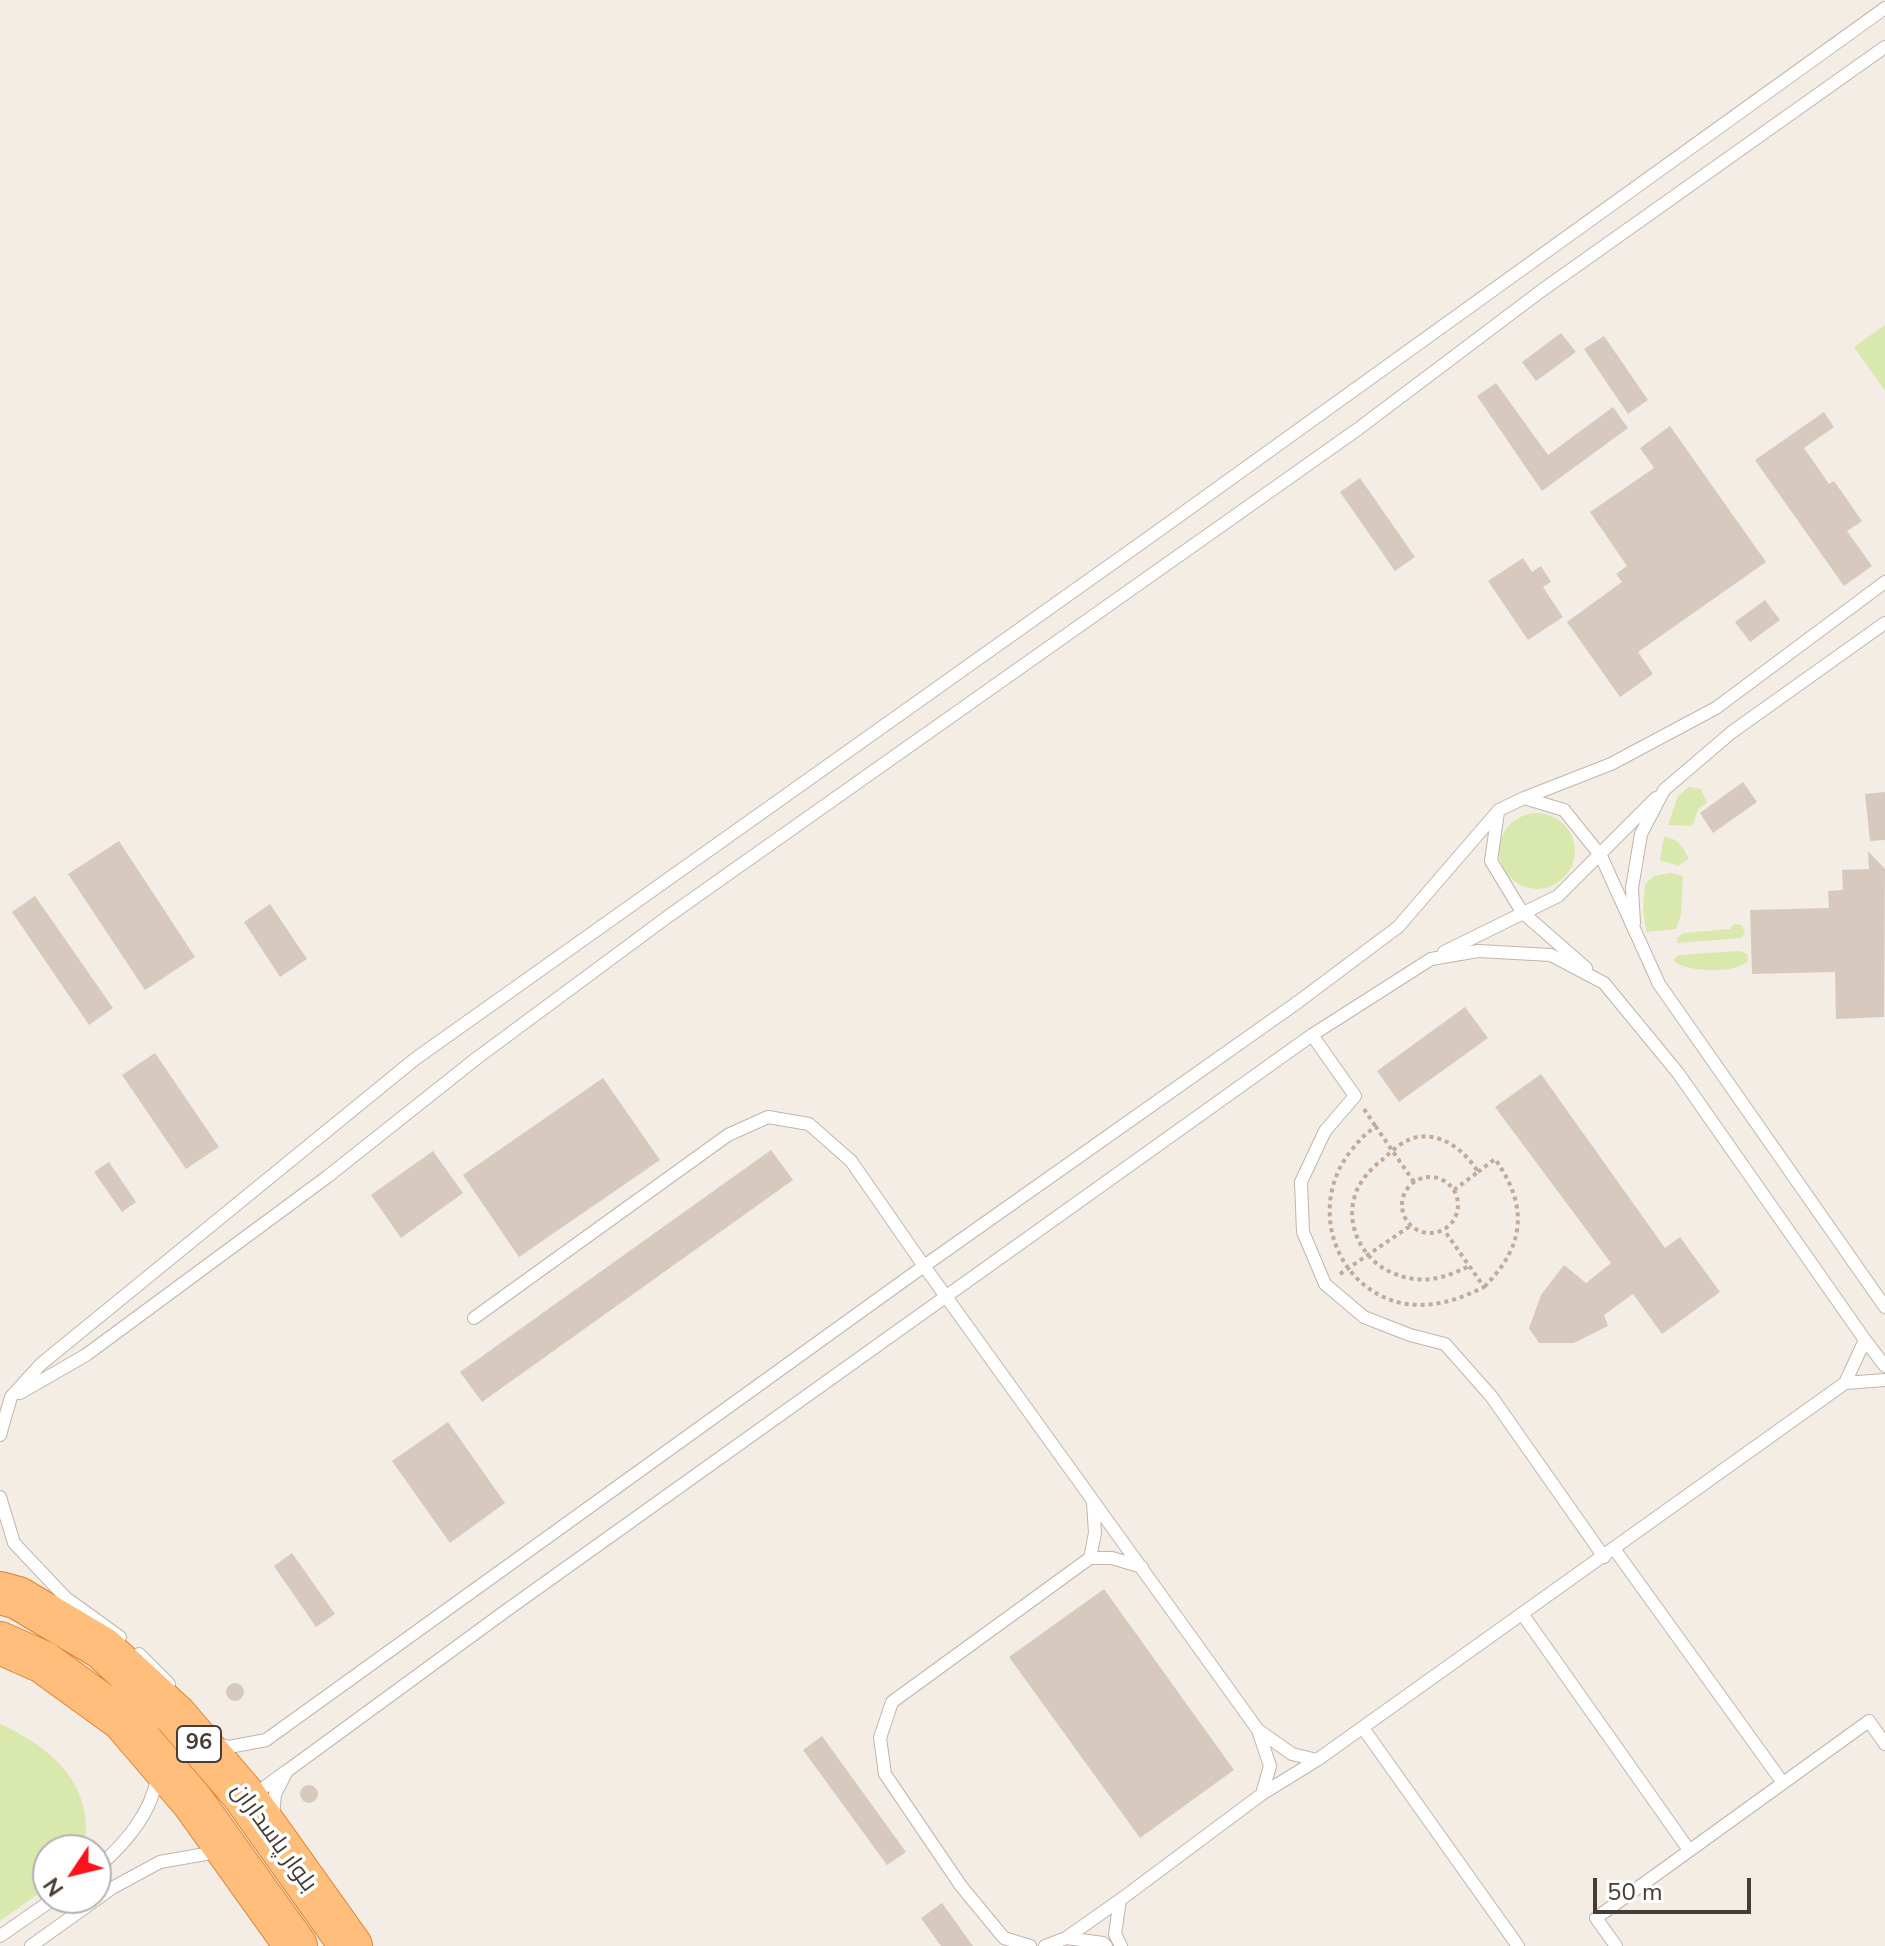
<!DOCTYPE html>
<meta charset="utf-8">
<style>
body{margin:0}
#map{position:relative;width:1885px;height:1946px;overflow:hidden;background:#f3ede6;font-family:"Nunito Sans",sans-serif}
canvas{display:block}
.north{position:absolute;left:32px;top:1834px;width:80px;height:80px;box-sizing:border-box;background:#fff;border:2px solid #b5b1ae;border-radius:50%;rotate:235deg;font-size:22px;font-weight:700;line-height:32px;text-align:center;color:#463c35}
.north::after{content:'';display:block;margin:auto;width:28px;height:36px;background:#ff1119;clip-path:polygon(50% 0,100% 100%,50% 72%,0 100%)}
.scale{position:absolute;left:1593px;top:1878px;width:158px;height:36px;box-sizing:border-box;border:4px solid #463c35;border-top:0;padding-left:10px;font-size:24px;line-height:28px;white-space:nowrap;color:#463c35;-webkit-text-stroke:6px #fff;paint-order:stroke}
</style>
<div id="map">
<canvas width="1885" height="1946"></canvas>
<div class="north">N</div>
<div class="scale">50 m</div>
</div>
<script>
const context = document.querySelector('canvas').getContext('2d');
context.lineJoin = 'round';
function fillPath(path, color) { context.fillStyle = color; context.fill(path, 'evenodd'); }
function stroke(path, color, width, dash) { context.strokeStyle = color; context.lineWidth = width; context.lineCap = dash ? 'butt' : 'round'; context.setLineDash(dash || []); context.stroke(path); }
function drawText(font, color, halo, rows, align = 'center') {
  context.font = font + ' "Nunito Sans",Cairo,sans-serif'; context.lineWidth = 7; context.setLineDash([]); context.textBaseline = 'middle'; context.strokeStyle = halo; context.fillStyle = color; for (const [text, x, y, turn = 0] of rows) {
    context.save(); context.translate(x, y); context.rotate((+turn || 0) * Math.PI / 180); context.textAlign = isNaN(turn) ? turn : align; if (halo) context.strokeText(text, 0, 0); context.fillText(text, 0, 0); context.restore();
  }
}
const green = new Path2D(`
 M1885,325V391L1854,347Z
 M1689,787L1701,789L1707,803L1699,808L1692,826L1668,825L1678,796Z
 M1499 851a38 38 0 1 1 76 0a38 38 0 1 1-76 0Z
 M1664,837C1677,837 1684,848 1689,859L1678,866L1660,860Z
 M1671,873L1683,876L1681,915L1676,929L1646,932L1643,909L1645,884L1654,876Z
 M1734,924L1742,925L1745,933L1741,938L1677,943L1678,937L1684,933L1730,929Z
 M1740,951L1747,954L1748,961C1736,974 1685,973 1673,960L1679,955Z
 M0,1724C54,1748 96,1787 84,1850H48V1887L0,1921Z`);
const building = new Path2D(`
 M1561,333L1576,352L1536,381L1522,362Z
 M1604,336L1648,400L1628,414L1584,349Z
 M1496,383L1548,455L1613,407L1628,428L1542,491L1477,396Z
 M1824,412L1834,427L1804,448L1829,484L1834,481L1862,521L1847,531L1872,566L1844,586L1755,460Z
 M1670,426L1766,562L1638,652L1653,674L1620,697L1567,622L1622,582L1616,574L1627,566L1590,512L1654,468L1640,448Z
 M1360,478L1415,557L1395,571L1340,492Z
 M1523,558L1532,572L1541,566L1551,582L1543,587L1563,617L1528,640L1488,581Z
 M1765,600L1780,620L1750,642L1735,622Z
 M1743,782L1757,802L1713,833L1700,813Z
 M1885,792V840L1870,841L1865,794Z
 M119,841L195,957L145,990L68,874Z
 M1868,851L1885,869L1884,1017L1836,1019L1835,972L1752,974L1750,910L1829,908L1828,891L1843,890L1842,870L1869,869Z
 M35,896L113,1008L89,1025L12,912Z
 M270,904L307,959L280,977L244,922Z
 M1465,1007L1488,1038L1399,1102L1377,1071Z
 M155,1053L219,1147L186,1169L122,1075Z
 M1541,1074L1665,1248L1680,1237L1720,1292L1662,1334L1633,1294L1604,1315L1608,1326L1574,1343H1539L1529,1328L1541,1295L1564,1265L1586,1283L1611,1263L1495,1107Z
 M603,1078L660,1160L519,1257L463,1175Z
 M771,1150L793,1180L482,1402L460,1372Z
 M433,1151L463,1193L401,1238L371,1195Z
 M109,1162L136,1202L122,1212L94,1172Z
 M448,1422L505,1503L450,1543L392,1461Z
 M292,1553L335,1614L316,1627L274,1566Z
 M1104,1589L1234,1770L1140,1838L1009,1657Z
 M226 1692a9 9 0 1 1 18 0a9 9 0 1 1-18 0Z
 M822,1736L906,1852L887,1865L803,1750Z
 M300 1794a9 9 0 1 1 18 0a9 9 0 1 1-18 0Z
 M942,1903L973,1946H941L921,1918Z`);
const path = new Path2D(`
 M1364,1109L1376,1127
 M1478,1172L1495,1159C1529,1207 1525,1246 1484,1287
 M1402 1205a28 28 0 1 1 56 0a28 28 0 1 1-56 0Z
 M1414,1182L1376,1127C1364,1134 1358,1142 1350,1152C1308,1206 1334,1287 1401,1303C1431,1309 1458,1300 1484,1287L1444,1230
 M1454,1190L1478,1172C1466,1152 1443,1133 1418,1137C1404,1139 1392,1151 1382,1160C1370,1169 1357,1184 1354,1199C1346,1229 1365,1262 1393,1273C1420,1285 1444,1279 1469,1266
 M1340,1274L1410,1226`);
const service = new Path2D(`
 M1524,798L1611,764L1716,708L1885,582
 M1498,812L1491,861L1522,912L1586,968
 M1634,923L1632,888L1641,834L1664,790L1732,732L1885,623
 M1444,952L1558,896L1656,798
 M1312,1035L1431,959L1478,951L1551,955L1604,983L1678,1073L1865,1340L1845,1383
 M474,1318L728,1135L768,1117L809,1124L851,1161L924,1266L1258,1730L1270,1766L1262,1794L1120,1900L1115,1934L1121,1946
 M1865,1340L1885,1366
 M20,1393L86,1355L327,1177L477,1058L670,915L1358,429L1541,291L1885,47
 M0,1435L11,1397L41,1364L415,1059L1158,531L1885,8
 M0,1497L14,1543L66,1598L120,1637
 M1615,1550L1783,1783
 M1090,1558L1095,1533L1093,1502
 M1523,1615L1689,1850
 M139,1654L169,1684
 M1363,1728L1518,1946
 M1258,1730L1292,1754L1317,1760L1845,1383L1885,1380
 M214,1743L229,1747L266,1740L924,1266L1298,1002L1398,927L1499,810L1524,798L1564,810L1601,856L1659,984L1885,1307
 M249,1793L258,1792L285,1772
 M1262,1794L1317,1760
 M273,1816L275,1794L287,1771L507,1610L1312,1035L1355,1096L1325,1131L1301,1182L1303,1232L1325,1284L1364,1317L1410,1335L1445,1344L1491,1396L1604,1557
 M96,1869C123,1846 152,1813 157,1777
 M0,1936L55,1898
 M1066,1938L1120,1900
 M31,1946L112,1888L160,1862L211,1853L217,1855
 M1030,1946L1004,1938L961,1886L885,1774L880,1738L892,1702L1090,1558H1112L1142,1567
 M1045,1946L1066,1938L1103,1943L1106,1946
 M1616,1946L1596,1918L1869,1721L1885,1744`);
const trunk = new Path2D(`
 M0,1593L18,1598L102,1648L176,1716L242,1793L351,1946
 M0,1643L43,1662L123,1720L193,1802L296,1946`);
const shields = [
 [199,1744,44]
];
const shieldNames = [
 ["96",199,1744]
];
const streetNames = [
 ["بلوار پاسداران",273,1838,54]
];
fillPath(green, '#d9e9ad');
fillPath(building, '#d8c9be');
stroke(service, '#c2b5ab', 14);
stroke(trunk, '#e28031', 44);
stroke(path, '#c1ab99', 4, [4, 4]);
stroke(service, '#fff', 12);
stroke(trunk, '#ffbe7c', 42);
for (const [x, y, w] of shields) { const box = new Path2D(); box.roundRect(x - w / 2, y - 18, w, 36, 6); context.fillStyle = '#fff'; context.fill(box); stroke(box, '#463c35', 2); }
drawText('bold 22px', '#463c35', null, shieldNames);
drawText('24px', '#463c35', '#fff', streetNames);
</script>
